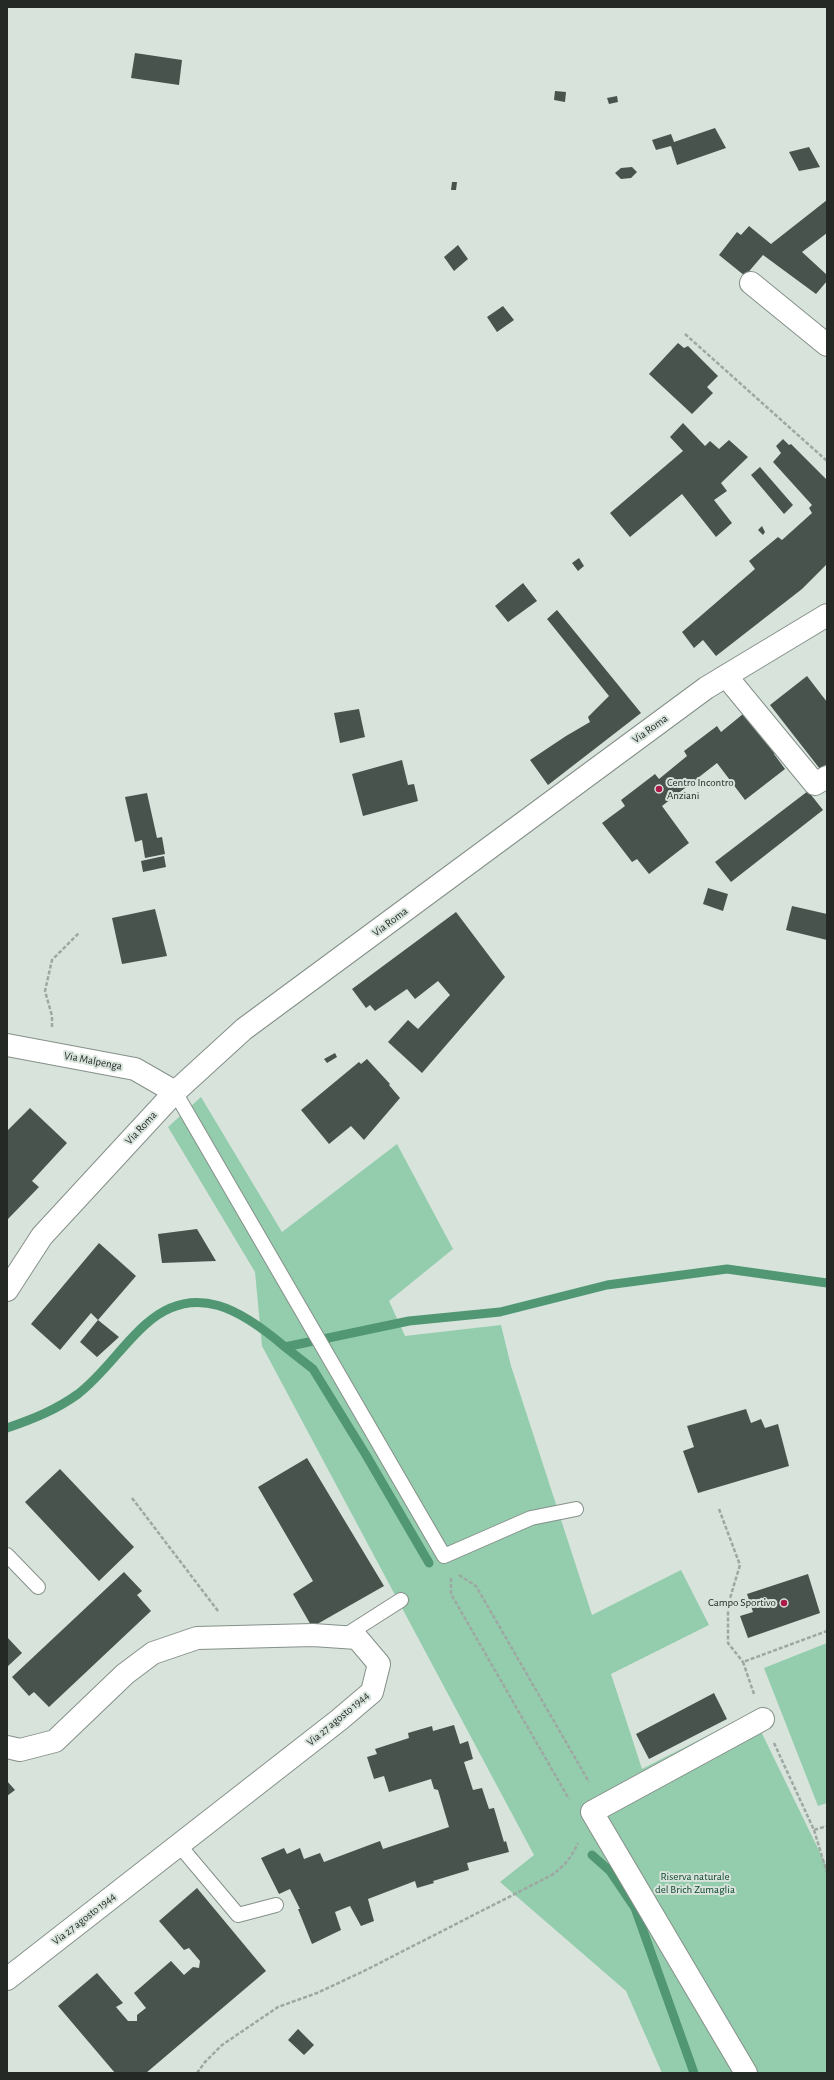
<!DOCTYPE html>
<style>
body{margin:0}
#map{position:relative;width:834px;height:2080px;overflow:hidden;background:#d7e3db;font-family:"Alegreya Sans",sans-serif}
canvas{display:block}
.frame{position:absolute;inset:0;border:8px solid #242926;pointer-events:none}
</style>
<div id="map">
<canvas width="834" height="2080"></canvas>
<div class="frame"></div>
</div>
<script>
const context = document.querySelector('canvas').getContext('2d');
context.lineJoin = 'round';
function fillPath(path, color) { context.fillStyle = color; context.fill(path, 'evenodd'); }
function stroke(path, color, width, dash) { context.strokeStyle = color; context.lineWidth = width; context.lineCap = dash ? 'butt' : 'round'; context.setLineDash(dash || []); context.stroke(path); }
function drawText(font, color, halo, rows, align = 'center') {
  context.font = font + ' "Alegreya Sans",sans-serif'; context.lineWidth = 4; context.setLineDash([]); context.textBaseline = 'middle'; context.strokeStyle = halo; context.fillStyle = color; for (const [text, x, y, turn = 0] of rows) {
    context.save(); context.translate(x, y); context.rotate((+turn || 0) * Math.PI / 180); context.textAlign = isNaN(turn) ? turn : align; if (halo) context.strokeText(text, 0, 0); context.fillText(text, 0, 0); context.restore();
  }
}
const green = new Path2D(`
 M201,1097L282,1232L397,1144L453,1249L389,1301L405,1336L501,1325L511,1366L592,1615L681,1570L709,1625L611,1674L642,1769L752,1713L827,1867V2073H662L626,1991L500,1882L534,1855L262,1346L255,1272L168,1127Z
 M827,1643V1803L818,1806L764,1668Z`);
const stream = new Path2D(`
 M285,1347L313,1369L366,1455L429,1563
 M7,1428C33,1419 56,1410 78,1394C104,1374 122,1345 146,1324C195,1280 243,1311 285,1347L409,1321L500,1312L607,1285L727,1269L827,1283
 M592,1855L610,1871L635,1908L694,2073`);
const building = new Path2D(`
 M135,53L182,60L179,85L131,78Z
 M555,91L566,92L565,102L554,100Z
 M617,96L618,102L609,104L607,98Z
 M715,128L726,148L677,165L671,146L656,150L652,140L671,134L674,142Z
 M809,147L820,167L799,171L789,152Z
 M632,167L637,172L631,178L621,179L615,173L621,168Z
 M452,182H457L456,190H451Z
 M827,200V233L802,252L827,275V281L816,294L763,255L745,276L719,255L737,232L741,235L749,226L771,244Z
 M458,245L468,259L454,271L444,257Z
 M503,306L514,320L497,332L487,317Z
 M678,343L684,348L688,346L718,376L707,387L713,393L692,414L649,374Z
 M683,423L705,446L710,441L719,449L729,440L748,457L721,483L727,491L714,500L732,523L716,537L682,494L630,537L610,513L683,451L670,437Z
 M783,439L789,445L791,444L827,480V564L802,589L716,656L703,640L694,648L682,632L755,569L749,561L778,537L782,540L812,513L809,508L812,505L773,462L781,453L776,446Z
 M760,467L793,505L784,514L751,475Z
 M762,526L765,532L763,535L758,530Z
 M579,558L584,566L578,571L572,563Z
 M523,583L537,601L508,622L495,606Z
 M557,610L641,713L548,785L530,760L566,736L590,722L588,717L609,696L547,619Z
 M807,676L827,702V764L820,769L770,705Z
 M359,709L365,737L340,743L334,713Z
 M743,714L775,752L774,754L785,769L745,800L717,763L662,806L689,843L649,874L637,859L632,862L602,823L625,806L621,800L655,774L659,779L687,756L684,751L717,726L721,732Z
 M402,760L408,785L414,784L418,801L363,816L352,774Z
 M808,791L823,810L731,882L715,862Z
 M147,793L157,838L162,837L165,854L145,858L142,840L135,842L125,797Z
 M164,856L166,867L143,872L141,861Z
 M708,888L728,894L723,911L703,904Z
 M792,906L827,914V940L786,930Z
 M155,909L167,956L122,964L112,918Z
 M456,912L505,977L422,1073L388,1042L408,1020L418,1029L450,995L438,981L415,999L407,989L375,1011L370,1005L366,1008L352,989Z
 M335,1053L337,1057L327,1063L324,1059Z
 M367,1059L390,1084L389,1085L400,1098L364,1140L351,1126L329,1144L301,1110L359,1062L361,1064Z
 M30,1108L67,1143L32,1181L39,1187L7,1220V1131Z
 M197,1229L216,1261L162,1263L158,1234Z
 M99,1243L136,1276L98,1320L91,1313L60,1350L31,1324Z
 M98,1320L119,1337L97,1357L80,1342Z
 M746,1409L751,1423L761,1419L765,1428L778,1424L789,1466L698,1493L683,1451L694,1447L687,1426Z
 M307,1458L384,1586L312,1627L293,1594L313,1581L258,1487Z
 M60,1469L134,1547L99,1581L25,1502Z
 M124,1572L142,1591L137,1595L151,1611L49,1707L34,1692L29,1696L12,1677Z
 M808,1574L820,1613L748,1638L740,1616L753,1612L747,1594Z
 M7,1637L22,1653L7,1667Z
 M714,1693L727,1719L649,1759L636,1734Z
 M454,1725L460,1744L468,1741L473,1759L464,1762L473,1790L482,1788L489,1809L494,1808L504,1842L506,1841L509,1852L467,1863L469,1870L433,1881L434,1883L417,1888L415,1881L368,1899L374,1921L361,1926L350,1906L335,1912L341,1930L312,1944L298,1909H300L290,1889L279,1894L261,1858L284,1848L287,1854L300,1848L304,1859L320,1853L324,1862L380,1841L383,1849L449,1827L438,1790L434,1789L431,1779L389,1792L384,1776L374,1779L367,1757L377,1754L375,1749L409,1738L408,1733L432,1726L433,1731Z
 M7,1781L15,1790L7,1796Z
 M197,1888L266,1971L146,2073H115L58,2006L97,1973L123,2003L116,2007L128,2021H137V2015L146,2008L134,1993L171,1961L184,1975L193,1967L199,1968L200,1961L189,1948L184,1950L159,1921Z
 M298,2029L314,2045L304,2055L288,2040Z`);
const path = new Path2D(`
 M685,334L827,461
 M52,1027V1016L45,991L52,960L79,933
 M132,1498L218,1611
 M719,1509L740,1565L728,1605V1643L743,1662
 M459,1575L476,1586L589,1782
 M451,1578V1594L569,1799
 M754,1694L743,1662L827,1631
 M774,1743L814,1830L827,1826
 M814,1830L827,1873
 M197,2073L205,2062L222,2045L278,2007L317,1993L364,1971L550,1876C564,1867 571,1858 578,1843`);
const service = new Path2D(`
 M175,1092L444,1556L531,1518L576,1509
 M7,1555L38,1587
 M343,1637L401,1600
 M179,1845L238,1915L276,1905`);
const minor = new Path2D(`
 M751,283L827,345
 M726,676L815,784L827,777
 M7,1747L20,1750L55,1741L125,1674L153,1653L197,1638L313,1635L357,1638L379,1664L372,1692L339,1720L7,1979
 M746,2073L592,1812L763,1719`);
const tertiary = new Path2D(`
 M7,1045L135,1069L175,1092
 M7,1290L42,1236L175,1092L244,1029L706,688L827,615`);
const markers = [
 [659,789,4,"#ad1a49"],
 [784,1603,4,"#ad1a49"]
];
const streetNames = [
 ["Via Roma",650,729,-36],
 ["Via Roma",390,922,-37],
 ["Via Malpenga",93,1061,11],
 ["Via Roma",141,1128,-47],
 ["Via 27 agosto 1944",338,1719,-40],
 ["Via 27 agosto 1944",84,1919,-38]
];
const poiNames = [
 ["Centro Incontro",667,783],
 ["Anziani",667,796],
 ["Campo Sportivo",776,1603,"right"]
];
const parkNames = [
 ["Riserva naturale",695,1877],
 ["del Brich Zumaglia",695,1890]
];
fillPath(green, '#94cdad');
stroke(stream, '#519773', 9);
fillPath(building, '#49534d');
stroke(service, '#859089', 16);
stroke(minor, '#859089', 24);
stroke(tertiary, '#859089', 24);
stroke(path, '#9ea8a2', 2.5, [4, 2]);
stroke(service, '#fff', 14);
stroke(minor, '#fff', 22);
stroke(tertiary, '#fff', 22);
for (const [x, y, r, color] of markers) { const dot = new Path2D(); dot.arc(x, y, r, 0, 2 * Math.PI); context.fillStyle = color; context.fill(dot); stroke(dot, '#d7e3db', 1.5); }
drawText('11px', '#242926', '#d7e3db', streetNames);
drawText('11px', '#242926', '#d7e3db', poiNames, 'left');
drawText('11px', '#0d452d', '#d7e3db', parkNames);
</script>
